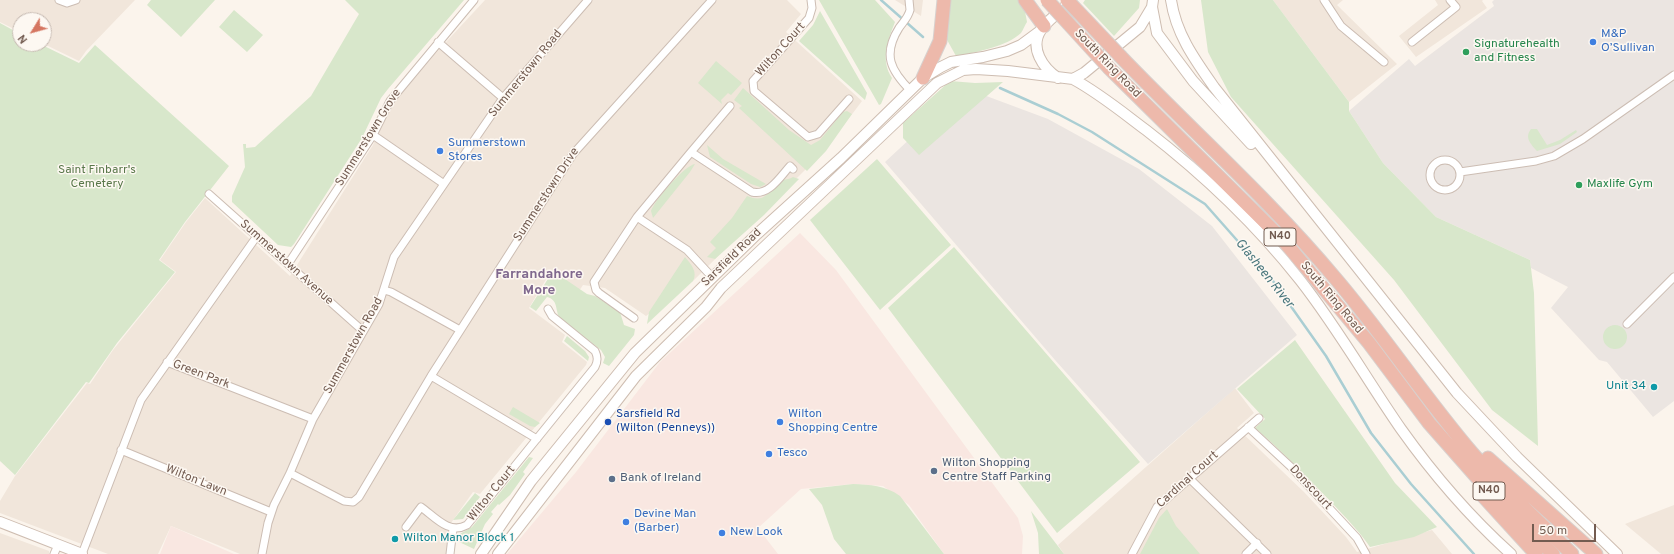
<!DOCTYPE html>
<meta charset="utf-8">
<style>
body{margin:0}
#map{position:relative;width:1674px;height:554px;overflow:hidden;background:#fbf4ec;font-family:Overpass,sans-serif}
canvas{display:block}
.north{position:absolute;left:12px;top:12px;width:40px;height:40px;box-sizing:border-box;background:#fdf8f2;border:1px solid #c6bab2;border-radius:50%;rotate:233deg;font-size:11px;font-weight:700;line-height:16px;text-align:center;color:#735c51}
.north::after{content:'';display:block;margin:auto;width:14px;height:18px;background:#d57661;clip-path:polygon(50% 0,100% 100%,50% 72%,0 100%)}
.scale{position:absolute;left:1532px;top:524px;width:64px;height:18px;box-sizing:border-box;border:2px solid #735c51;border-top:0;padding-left:5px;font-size:12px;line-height:14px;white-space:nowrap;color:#735c51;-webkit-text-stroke:3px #fdf8f2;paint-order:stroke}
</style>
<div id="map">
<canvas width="1674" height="554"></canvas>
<div class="north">N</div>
<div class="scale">50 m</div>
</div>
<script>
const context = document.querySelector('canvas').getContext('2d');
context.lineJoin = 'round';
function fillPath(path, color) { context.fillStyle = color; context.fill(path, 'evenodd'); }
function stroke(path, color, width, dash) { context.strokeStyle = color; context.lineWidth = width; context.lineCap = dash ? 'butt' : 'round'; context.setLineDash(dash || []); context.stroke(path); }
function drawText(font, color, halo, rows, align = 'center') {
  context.font = font + ' Overpass,sans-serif'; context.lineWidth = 3; context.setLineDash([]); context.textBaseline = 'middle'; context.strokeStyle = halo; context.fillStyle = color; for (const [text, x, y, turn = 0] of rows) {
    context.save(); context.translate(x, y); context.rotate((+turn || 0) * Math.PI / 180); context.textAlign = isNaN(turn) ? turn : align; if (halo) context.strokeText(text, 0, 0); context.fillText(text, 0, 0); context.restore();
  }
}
const residential = new Path2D(`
 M0,0H135L86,51L79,61L44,44V20H20V32L0,22Z
 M485,0H787L801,14L786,32L862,101L825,150L799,176L693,281L646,316L605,288L583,285L579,291L551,271L529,308L565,335L562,342L587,362L586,365L480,494L473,492L451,523L446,554H240L171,526L158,554H108L0,513V501L15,476L87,383L90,384L113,350L176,272L160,260L186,222L205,198L290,276L373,145L390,107L435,54Z
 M895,0H923L921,16Z
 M1273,0H1343L1337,5L1397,64L1349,102Z
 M1435,0H1483L1482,1L1487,8L1416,57L1399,36L1438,5Z
 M1235,388L1254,413L1237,428L1304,492L1346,537L1357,552L1432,530L1452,554H1064L1058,545Z
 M1674,505V554H1661L1625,524Z
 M0,533L49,551V554H0Z`);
const commercial = new Path2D(`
 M800,233L836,270L1018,518L1023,536L1022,554H944L909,505L883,486L853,484L801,489L758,528L778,554H507L576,472L660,362Z
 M171,526L234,554H160Z`);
const industrial = new Path2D(`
 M1494,0H1674V401L1653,417L1607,362L1599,360L1551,308L1568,287L1531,268L1530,260L1436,217L1383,163L1349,111L1409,59L1415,66L1494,6L1492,2Z
 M981,94L1048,119L1139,169L1212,226L1297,335L1148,464L1055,360L885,162L955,97Z`);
const green = new Path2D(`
 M151,0H215L181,37L147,5Z
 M345,0H464L388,89L381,98L362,138L294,244L291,247L278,245L232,202V196L245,167L243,144H246V148L255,147L311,96L359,14Z
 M819,0H875L895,22C888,40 880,60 892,78L881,104L879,105Z
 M949,0H1019L1024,6L1027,22C1025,25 1023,30 1021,33C1008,46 974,53 956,56L946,38Z
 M1085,0H1140L1139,8L1114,36L1083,3Z
 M1201,0H1273L1349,102V111L1383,163L1436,217L1530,260L1534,293L1538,446L1492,410L1394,280L1231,97L1208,52Z
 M234,10L263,35L247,52L219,27Z
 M820,11L867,93L865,100L799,41L813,25Z
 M0,23L20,34V44H40L79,63L95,45L229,166L185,222L159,260L175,272L117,343L89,383L86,382L15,475L0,461Z
 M716,61L742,83L731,95L728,93L721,100L722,104L698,83Z
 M950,81L975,83L1003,82L919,155L903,138V123Z
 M743,88L789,130L811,145L820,140L843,112L847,111L852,114L826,151L807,171L739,108L742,106L734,100Z
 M1531,129H1537L1547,145L1560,140L1576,130L1577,132L1560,144L1537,151C1531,144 1524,138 1531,129Z
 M707,145L723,159L766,184L760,187L751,184L710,157Z
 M877,159L951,245L880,310L810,220Z
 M695,164L690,172L653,218L651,211C654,201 685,165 695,164Z
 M793,177L799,179L764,215L715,259L707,257L716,248L710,242L732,218L747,196C769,205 768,187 783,180C786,179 790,179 793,177Z
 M954,247L1140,462L1057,533L888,308Z
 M685,257C691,264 698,272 693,281L647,324L649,312Z
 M553,271L587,294L595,296L620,312L624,325L635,329L634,335L609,366L603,363L605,357L601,350L559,317C555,308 558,300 547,297L536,311L530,307Z
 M1603 337a12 12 0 1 1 24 0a12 12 0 1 1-24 0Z
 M567,336L585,351L589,357L588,361L564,341Z
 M1295,340L1395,483L1437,527L1414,537L1370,547C1359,531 1345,517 1332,503C1307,477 1282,451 1255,428L1265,419L1237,389Z
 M513,407L540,423L535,427L530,426L509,414Z
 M529,457L533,458L523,472L525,474L510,495L499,505L498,504L491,512L493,514L485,524L474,549L455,540L458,535L472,527Z
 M853,484C870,485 885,485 900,496L944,554H846L834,539L822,505L809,489Z
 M475,493L480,497L463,519L453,520Z
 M1167,509L1176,526L1200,554H1140L1159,518Z
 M1031,511L1064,554H1039L1038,533Z`);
const stream = new Path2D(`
 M881,0L923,37
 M1000,88L1058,114L1092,132L1205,204L1273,281L1326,356L1371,433L1411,484L1474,554`);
const street = new Path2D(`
 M59,0L67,3L76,0
 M811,0L812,8L809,18L753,81L754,91L808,137L818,134L849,99
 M909,0L910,10C908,18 903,22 899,28C882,55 891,71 911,91
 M1324,0L1341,26L1384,62
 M438,42L503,98
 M1412,42L1456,7L1450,0
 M373,135L444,184
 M691,152L730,106
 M1430 175a15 15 0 1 1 30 0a15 15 0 1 1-30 0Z
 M1460,172L1536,161L1554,156L1583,139L1674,75
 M209,194L363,331
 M637,217L691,152L752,192C769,196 780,177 790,166L793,169
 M288,264L373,135L390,101L474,0
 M384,290L391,292L460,330
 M634,318L599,293L596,290L594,282L637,217L687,250L712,277
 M1627,324L1674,277
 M167,362L313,419
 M431,376L537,439
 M1248,427L1291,467L1357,538L1366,554
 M121,450L271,512
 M290,473L344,501L353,502L359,497L431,376L573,154L712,0
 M1190,479L1267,554
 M406,527L421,507C435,517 449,535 467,525L595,367C598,361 598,357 595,351L552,316L548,309
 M54,554L58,545
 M82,554L141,400L257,236
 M262,554L268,523L274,505L290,473L313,419L379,304L394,257L503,98L588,0
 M450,554L453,529
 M1132,554L1157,507L1259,418
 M1246,554L1257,543`);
const secondary = new Path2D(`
 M1171,0C1176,34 1195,60 1214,87L1457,393L1517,457L1617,554
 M1152,7L1157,33L1193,81L1251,144
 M1058,78C1043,68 1029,48 1041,30C1046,22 1056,15 1063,8
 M1073,79C1099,93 1122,112 1146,130C1203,174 1255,223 1300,280C1337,327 1367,380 1401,429C1433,474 1470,517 1511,554
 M0,522L82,554
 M481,554L531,481L635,353L757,234L841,158L923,78L941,67L951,62L983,57L1007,51L1021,45L1040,31
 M498,554L636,376L706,307L721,288L937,83L963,70L976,69L1008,71L1073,79L1084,73L1140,27L1152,7L1153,0`);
const highway = new Path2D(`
 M1025,0L1044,26
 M1121,57C1192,131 1269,199 1335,278C1383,334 1424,397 1472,453C1503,489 1538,521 1572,554
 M1110,69L1283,240L1369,343L1429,423L1481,482L1553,554
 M923,78L940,41L944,0
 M1488,458L1596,554
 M1483,496L1536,554`);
const highwayBridge = new Path2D(`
 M1047,0L1110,69
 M1067,0L1121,57`);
const markers = [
 [1593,42,4,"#3f7fe0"],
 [1466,52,4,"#2e9e5b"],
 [440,151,4,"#3f7fe0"],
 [1579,185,4,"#2e9e5b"],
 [1654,387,4,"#0f9aa8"],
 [608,422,4,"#1a4fb4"],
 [780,422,4,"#3f7fe0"],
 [769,454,4,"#3f7fe0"],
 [934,471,4,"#5c6f8a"],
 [612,479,4,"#5c6f8a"],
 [626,522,4,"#3f7fe0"],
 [722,533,4,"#3f7fe0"],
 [395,539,4,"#0f9aa8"]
];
const shields = [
 [1280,237,32],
 [1489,491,32]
];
const shieldNames = [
 ["N40",1280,237],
 ["N40",1489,491]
];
const shopNames = [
 ["M&P",1601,35],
 ["O’Sullivan",1601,49],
 ["Summerstown",448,144],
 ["Stores",448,158],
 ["Wilton",788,415],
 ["Shopping Centre",788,429],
 ["Tesco",777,454],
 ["Devine Man",634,515],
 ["(Barber)",634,529],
 ["New Look",730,533]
];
const leisureNames = [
 ["Signaturehealth",1474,45],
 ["and Fitness",1474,59],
 ["Maxlife Gym",1587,185]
];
const streetNames = [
 ["Wilton Court",781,50,-48],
 ["South Ring Road",1107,64,46],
 ["Summerstown Road",526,74,-51],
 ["Summerstown Grove",369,138,-58],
 ["Summerstown Drive",547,195,-57],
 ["Sarsfield Road",732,258,-44],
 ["Summerstown Avenue",286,263,42],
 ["South Ring Road",1331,298,50],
 ["Summerstown Road",354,346,-61],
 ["Green Park",201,375,21],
 ["Cardinal Court",1188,480,-42],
 ["Wilton Lawn",196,481,22],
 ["Donscourt",1310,488,47],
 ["Wilton Court",492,494,-51]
];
const parkNames = [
 ["Saint Finbarr's",97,171],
 ["Cemetery",97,185]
];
const cultureNames = [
 ["Unit 34",1646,387],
 ["Wilton Manor Block 1",403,539,"left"]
];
const transitNames = [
 ["Sarsfield Rd",616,415],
 ["(Wilton (Penneys))",616,429]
];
const serviceNames = [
 ["Wilton Shopping",942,464],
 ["Centre Staff Parking",942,478],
 ["Bank of Ireland",620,479]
];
const waterNames = [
 ["Glasheen River",1264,274,51]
];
const quarterNames = [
 ["Farrandahore",539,275],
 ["More",539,291]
];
fillPath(residential, '#f1e6db');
fillPath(commercial, '#f9e7e1');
fillPath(industrial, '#ebe5e1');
fillPath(green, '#d8e7cb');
stroke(stream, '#aaced3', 2.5);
stroke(street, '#ccbdb3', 9);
stroke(secondary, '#cebdb1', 12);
stroke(highway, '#d8d1ce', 15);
stroke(street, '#fff', 7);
stroke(secondary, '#fff', 10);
stroke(highway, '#edb9ab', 13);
stroke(highwayBridge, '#d8d1ce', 15, []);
stroke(highwayBridge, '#edb9ab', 13);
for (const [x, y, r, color] of markers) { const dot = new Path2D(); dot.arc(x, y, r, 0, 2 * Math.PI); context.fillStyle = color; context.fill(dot); stroke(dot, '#fdf8f2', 1.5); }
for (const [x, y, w] of shields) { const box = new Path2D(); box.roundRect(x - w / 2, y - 9, w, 18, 3); context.fillStyle = '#fdf8f2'; context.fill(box); stroke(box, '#735c51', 1); }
drawText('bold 11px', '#735c51', null, shieldNames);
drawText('12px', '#366cbe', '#fdf8f2', shopNames, 'left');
drawText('12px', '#27864d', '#fdf8f2', leisureNames, 'left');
drawText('12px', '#735c51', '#fdf8f2', streetNames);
drawText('12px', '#5a784b', '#fdf8f2', parkNames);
drawText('12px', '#0d838f', '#fdf8f2', cultureNames, 'right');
drawText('12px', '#164399', '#fdf8f2', transitNames, 'left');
drawText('12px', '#4e5e75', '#fdf8f2', serviceNames, 'left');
drawText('italic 13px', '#4a777d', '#fdf8f2', waterNames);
drawText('bold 14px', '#80698e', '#fdf8f2', quarterNames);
</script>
